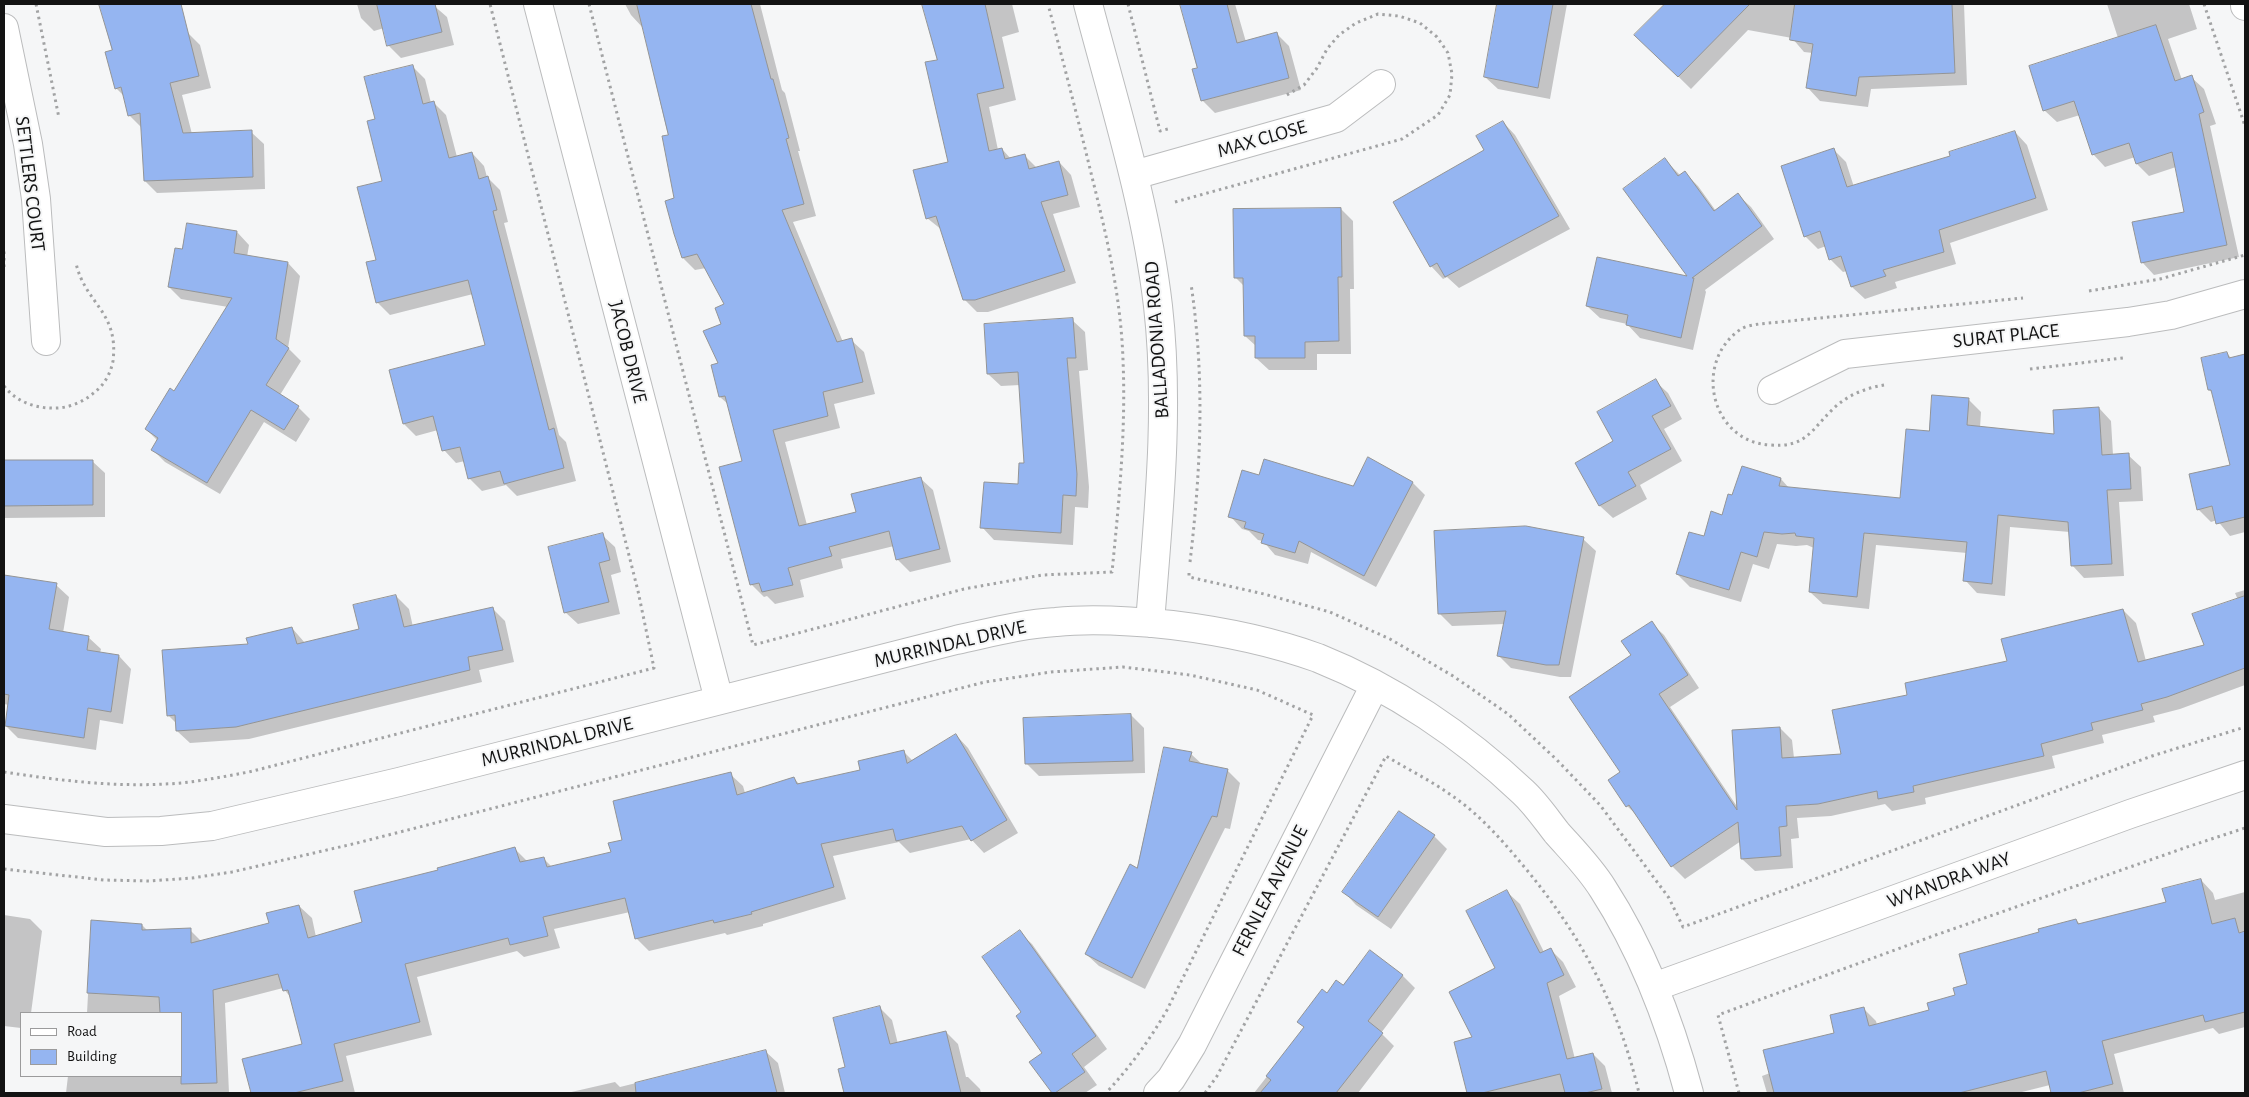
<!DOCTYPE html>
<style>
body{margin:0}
#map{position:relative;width:2249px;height:1097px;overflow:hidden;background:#f5f6f7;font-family:"Alegreya Sans",sans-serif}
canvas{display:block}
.frame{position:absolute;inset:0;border:5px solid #131313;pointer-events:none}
.legend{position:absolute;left:20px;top:1012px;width:162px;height:65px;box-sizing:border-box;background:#f5f6f7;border:1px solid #9b9b9c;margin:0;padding:6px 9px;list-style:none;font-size:15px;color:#131313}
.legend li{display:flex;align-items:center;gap:10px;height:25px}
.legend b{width:25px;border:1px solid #9b9b9c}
</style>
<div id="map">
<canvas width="2249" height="1097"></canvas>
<div class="frame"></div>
<ul class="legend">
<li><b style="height:6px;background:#fff"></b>Road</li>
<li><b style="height:14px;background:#95b5f1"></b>Building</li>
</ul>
</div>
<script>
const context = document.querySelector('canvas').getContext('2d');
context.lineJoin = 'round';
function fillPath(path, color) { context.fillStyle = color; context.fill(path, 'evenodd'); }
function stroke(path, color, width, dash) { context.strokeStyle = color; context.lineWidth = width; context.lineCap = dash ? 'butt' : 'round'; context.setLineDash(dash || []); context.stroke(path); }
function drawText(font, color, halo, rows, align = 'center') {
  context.font = font + ' "Alegreya Sans",sans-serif'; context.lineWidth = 4; context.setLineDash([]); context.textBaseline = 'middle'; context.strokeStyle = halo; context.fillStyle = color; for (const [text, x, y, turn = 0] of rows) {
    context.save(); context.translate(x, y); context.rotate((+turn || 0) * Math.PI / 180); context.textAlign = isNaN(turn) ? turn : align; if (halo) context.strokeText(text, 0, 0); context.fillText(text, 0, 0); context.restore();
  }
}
const shadow = new Path2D(`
 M100,4H152L161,39L188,33L200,45L211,88L182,95L192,134L251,132L264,144L265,189L157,193L145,181L142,128L129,115L125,97L116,88L113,51Z
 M357,4H432L447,17L454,45L401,58L389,46L384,28L374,31L361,18Z
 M625,4H760L782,90L785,93L800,151H798L816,216L793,222L843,342L851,340L864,352L875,394L834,404L840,428L785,442L807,525L857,512L920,478L933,490L951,562L910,572L897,559L894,546L841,559L843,568L800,580L804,597L775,604L767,596L764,597L751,584L743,462L729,405L720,397L719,364L726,305L706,268L695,270L683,258L669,136L643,28L631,15Z
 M923,4H1012L1019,32L1002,37L1016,100L989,107L998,150L1002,149L1011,159L1024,155L1037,168L1059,162L1071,175L1080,207L1053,214L1076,283L988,312H977L964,299L942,230L927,218L949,162L938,61Z
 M1181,4H1235L1246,42L1277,34L1289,46L1301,90L1215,113L1202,100L1198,69Z
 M1498,4H1567L1550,99L1498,89L1485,77Z
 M1666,4H1964L1967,85L1871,89L1868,107L1820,101L1808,88L1813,53L1804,52L1792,38L1748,30L1691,89L1636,35Z
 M2107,4H2189L2197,29L2168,39L2182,80L2191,77L2204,89L2216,124L2210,126L2239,257L2154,275L2142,262L2186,213L2176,167L2149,176L2137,164L2135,157L2105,167L2093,154L2080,115L2057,122L2044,110L2118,38Z
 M412,66L425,79L431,103H434L446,115L457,157L472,153L484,166L487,177L500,190L508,222L504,223L559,435L566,442L576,481L517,496L506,485L482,491L469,478L465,461L456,463L444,450L438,430L416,436L404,424L487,346L473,294L390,315L377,302L383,182L377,120Z
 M1503,122L1515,135L1570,229L1459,288L1447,277L1443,279L1431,266L1486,151Z
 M2015,132L2027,145L2048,210L1950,243L1956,264L1895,282L1897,288L1865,299L1852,287L1847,271L1843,272L1830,259L1826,246L1818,249L1805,236L1834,150L1846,162L1854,187L1952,157Z
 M1665,160L1681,176L1685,173L1698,186L1716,211L1738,195L1751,207L1774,239L1705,290L1706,292L1693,350L1640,338L1627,324L1600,318L1587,306L1690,278Z
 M1341,209L1353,221L1354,289H1350L1351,354H1317V370H1269L1256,358V346L1245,336V287L1236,278Z
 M237,232L249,245L247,257L288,263L300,276L288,348L301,361L280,395L298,407L310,419L296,442L264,422L220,494L165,462L153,450L158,441L146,429L175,392L228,307L181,299L169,287L183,251Z
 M1072,320L1085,332L1088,370L1079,371L1089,487L1088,508L1075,507L1073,545L994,540L982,527L1019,486L1025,465L1020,385L1001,386L988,374Z
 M2227,353L2232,359L2245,356V532L2230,536L2217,520L2211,522L2198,509L2231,466L2214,394L2209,390Z
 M1655,381L1668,393L1682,419L1664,429L1682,461L1640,485L1647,499L1613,518L1600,506L1577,464L1615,442Z
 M1969,400L1981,412L1980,428L2056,435L2099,408L2111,421L2113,455H2128L2141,467L2143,501L2119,502L2124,576L2084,578L2072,565L2070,532L2010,527L2005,596L1977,593L1965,580L1967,553L1876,545L1869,609L1823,604L1810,592L1814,548L1807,545L1796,546L1777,544L1769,569L1753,564L1741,602L1690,587L1677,574L1723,516L1733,497L1781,479L1789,488L1901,499L1930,433Z
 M1369,459L1413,483L1425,495L1376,587L1311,552L1308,564L1275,555L1263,541L1258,540L1249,531L1242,529L1230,516L1353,487Z
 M4,461H92L105,473V517L4,518Z
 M602,535L615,547L621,572L611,575L620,614L578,624L565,612Z
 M1583,539L1596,551L1571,677H1560L1511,668L1499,656L1505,624L1452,626L1440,614Z
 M4,576L56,585L69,597L63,633L88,637L101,649L100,653L119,656L131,669L123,724L100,720L96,750L18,738L6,726L9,705L4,704Z
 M2245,590V685L2180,709L2153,716L2155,722L2102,735L2104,743L2052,756L2055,768L1925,798L1926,804L1892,811L1885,804L1831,816L1797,818L1799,838L1791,839L1793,868L1755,871L1742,859L1741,841L1685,879L1672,866L1640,818L1627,806L1622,773L1633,656L1651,623L1664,635L1699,688L1670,707L1738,808L1780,728L1792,740L1794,758L1843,755L1909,696L2008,662L2123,610L2136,623L2146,661L2205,646L2238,600L2235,593Z
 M396,596L409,609L413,627L493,609L505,621L514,662L479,670L482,682L249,739L190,743L177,731V724L168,715L249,645L292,628L305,643L360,630Z
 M1131,715L1144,728L1145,773L1039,776L1026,763Z
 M956,735L968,748L1018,833L984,853L971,839L910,853L899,842L833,856L846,899L763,924V926L727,935L725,933L649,951L637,939L630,912L554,929L560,948L524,957L517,951L417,977L432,1035L346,1056L355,1093H252L244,1059L303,1045L292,999L283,988L225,1003L229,1093H66L68,1076H181V1013H87L92,921L142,925L148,931L190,930L202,942L271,924L299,906L312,918L316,937L363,923L440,871L515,849L528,862L544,859L552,867L612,853L624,841L730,774L743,786L745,793L794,778L800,785L861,771L904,752L913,761Z
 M1191,754L1203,765L1227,770L1240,783L1230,829L1225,828L1145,989L1099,966L1086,954L1138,869Z
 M1399,812L1434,836L1447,849L1391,929L1356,905L1344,892Z
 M2201,880L2213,893L2215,900L2245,892V1027L2219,1034L2213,1028L2114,1054L2124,1093H2053L2050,1085L2018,1093H1767L1762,1076L1770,1073L1836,1033L1863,1008L1876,1021L1877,1025L1931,1011L1957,996L1969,985L2040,933L2076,920L2081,925L2167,903Z
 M1507,892L1520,904L1544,952L1550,949L1563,962L1576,987L1559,996L1575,1059L1593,1054L1605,1066L1612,1093H1468L1455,1043L1474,1038L1497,968Z
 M4,915L30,919L42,931L31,1013H21V1028L4,1026Z
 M1019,932L1032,944L1107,1049L1084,1067L1097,1085L1085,1093H1053L1031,1063L1044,1053L1023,1012Z
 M1370,952L1403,976L1415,988L1381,1033L1394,1046L1358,1093H1254L1305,1028L1299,1022L1327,995L1343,987Z
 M879,1007L892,1020L898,1044L946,1032L958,1044L966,1077H968L980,1089L981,1093H845L839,1070L847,1068Z
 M765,1051L778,1063L785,1093H567L615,1082L620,1087Z`);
const building = new Path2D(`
 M99,4H181L199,76L170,83L183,133L252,130L253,177L144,181L140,113L128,116L121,87L115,89L105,52L112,50Z
 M377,4H435L442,32L387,46Z
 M637,4H751L771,79H773L789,138L786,139L804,204L782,210L837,342L852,338L863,382L823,392L828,416L773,430L799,526L856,512L851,494L921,477L940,549L896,560L889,531L829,547L832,556L788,568L793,585L762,592L759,583L750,585L719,467L742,461L725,396L719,397L711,365L718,363L703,331L721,324L715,308L724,304L697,254L682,258L674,234L665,201L674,198L662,136L668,135Z
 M922,4H985L1004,88L977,94L989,151L1002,148L1005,159L1025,154L1029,169L1059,161L1068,195L1041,202L1065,271L975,300H963L936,216L926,219L913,170L948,162L925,62L937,60Z
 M1180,4H1227L1237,43L1277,32L1289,78L1201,101L1192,69L1197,68Z
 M1497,4H1553L1538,88L1484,77Z
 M1665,4H1750L1678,77L1634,35Z
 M1795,4H1952L1955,73L1859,77L1856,96L1806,88L1813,44L1790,40Z
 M2156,25L2175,81L2192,75L2204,112L2199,114L2227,245L2141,263L2132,222L2184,212L2172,152L2136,164L2129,143L2092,155L2074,101L2043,111L2029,66Z
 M413,65L423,104L434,101L449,158L472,152L479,179L488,176L497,210L493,211L549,430L554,428L564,468L504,484L500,471L468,479L460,447L442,451L433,416L403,424L389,370L485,345L468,280L376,303L366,262L376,260L357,187L382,181L367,121L375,119L364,77Z
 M1503,121L1559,216L1445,277L1437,263L1430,267L1393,202L1484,150L1476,136Z
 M2015,131L2036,198L1939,230L1944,252L1883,270L1886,276L1851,287L1841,256L1829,260L1820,231L1804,237L1781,166L1834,148L1847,187L1950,156L1949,152Z
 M1665,158L1678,176L1685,171L1714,211L1738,193L1762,226L1692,278H1694L1681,338L1626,325L1628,315L1586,306L1597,257L1687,276L1623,189Z
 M1341,208L1342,277H1338L1339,341L1305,342V358H1255V336H1244L1243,278H1234L1233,209Z
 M187,223L237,231L234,253L288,262L276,339L289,348L266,385L299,406L284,430L251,410L207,483L151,450L158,438L145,429L170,388L174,391L232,298L168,287L175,248L182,249Z
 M1073,318L1076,358H1067L1077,474L1076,496L1063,495L1061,533L980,528L984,482L1018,484L1019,463H1024L1018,372L987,374L984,324Z
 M2227,352L2229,358L2245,354V517L2216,524L2212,506L2197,510L2189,474L2230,465L2211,390H2208L2201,358Z
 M1656,379L1671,406L1652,416L1671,449L1628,472L1636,486L1599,506L1575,463L1613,441L1597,412Z
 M1932,395L1969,398L1967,425L2054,434L2053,410L2099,407L2102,455L2129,453L2131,489L2107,490L2112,564L2071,566L2068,522L1998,515L1992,584L1963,581L1967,542L1864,533L1857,597L1809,592L1814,538L1796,536L1795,533L1782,534L1764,532L1757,557L1741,552L1729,590L1676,574L1689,532L1704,536L1711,511L1722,515L1728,494L1732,495L1742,466L1781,478L1779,486L1900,498L1906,429L1929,431Z
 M1368,457L1413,482L1364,576L1299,541L1295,553L1261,543L1264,534L1244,528L1246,522L1228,517L1242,470L1259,475L1264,459L1353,486Z
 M4,460H93V505L4,506Z
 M1526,526L1584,537L1559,665H1546L1497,656L1506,611L1438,614L1434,531Z
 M603,533L610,560L599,563L609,602L564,613L548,547Z
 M4,575L57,583L49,629L89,636L87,650L119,655L111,712L88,708L84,738L5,726L9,695L4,694Z
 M396,595L404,627L493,607L503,650L468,657L470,670L236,727L176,731L175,715L167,716L162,650L248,644L246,638L292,627L297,644L359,629L353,605Z
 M2245,596V668L2167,697L2141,704L2143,710L2091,723L2093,730L2041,744L2044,756L1913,786L1914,792L1878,799L1877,791L1818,804L1786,806L1787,826L1779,827L1781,856L1741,859L1738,822L1671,867L1629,805L1626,807L1608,780L1620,772L1569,697L1631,655L1621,641L1652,621L1688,675L1659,694L1737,810L1732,730L1780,727L1782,758L1841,754L1832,710L1907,695L1905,683L2007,661L2001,639L2123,609L2138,662L2204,645L2192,614Z
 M1131,714L1133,761L1025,764L1023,718Z
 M956,734L1007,820L971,841L962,826L896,841L893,829L821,844L834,887L751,912L752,914L714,923L713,920L635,939L625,898L543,917L548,936L510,945L508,938L405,964L420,1022L334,1044L343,1081L294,1093H251L242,1059L302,1044L288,990L283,991L278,974L213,990L217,1083L181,1084V1013H160L159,997L87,993L91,920L142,924V930L191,928V943L269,923L266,913L299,905L308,938L362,922L354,891L438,870L437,868L515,847L520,862L544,857L547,867L611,852L608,843L622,840L613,801L731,772L737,795L794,777L797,784L860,770L858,761L904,750L907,763Z
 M1164,747L1192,752L1189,761L1228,769L1217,817L1212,816L1132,978L1085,954L1130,864L1137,868Z
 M1399,811L1435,835L1378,917L1342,892Z
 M2201,879L2212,924L2235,918L2239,933L2245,931V1012L2205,1022L2203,1015L2102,1041L2113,1084L2078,1093H2051L2046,1071L1959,1093H1774L1763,1050L1834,1033L1830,1015L1864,1007L1869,1026L1929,1010L1927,1003L1955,995L1953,988L1967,984L1959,954L2039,932L2038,929L2076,919L2078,924L2166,902L2162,889Z
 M1507,890L1540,953L1551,948L1564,975L1547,983L1567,1059L1593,1053L1602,1089L1585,1093H1565L1560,1074L1482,1093H1467L1454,1042L1472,1037L1449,992L1495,968L1466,911Z
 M1020,930L1096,1036L1072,1054L1085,1072L1055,1093H1052L1029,1062L1042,1053L1016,1016L1021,1012L982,957Z
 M1370,950L1403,975L1368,1021L1383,1033L1336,1093H1260L1271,1080L1266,1076L1304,1027L1297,1022L1322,989L1327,993L1336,980L1343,985Z
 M880,1006L890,1044L946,1031L961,1093H844L838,1069L845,1067L833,1018Z
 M766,1050L777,1093H636L635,1083Z`);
const path = new Path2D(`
 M36,4L59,118
 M589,4L753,645L964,589L1042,575L1112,572C1119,502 1126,431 1123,360C1121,298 1107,237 1092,177C1078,119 1063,61 1048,4
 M1128,4L1160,131L1168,129
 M2204,4L2245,126
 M1175,202L1402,139L1438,115L1450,95L1452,74L1448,53L1437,37L1420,23L1399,16L1378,14L1356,23L1339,35L1327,49L1317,68L1304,85L1285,96
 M4,267V248
 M2089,291L2160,279L2245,255
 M2030,369L2123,358
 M1884,385C1866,388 1847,395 1833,409C1811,430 1806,448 1770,445C1711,442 1692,362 1741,329C1746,326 1753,325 1759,324L2023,298
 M4,386C17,403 38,409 58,408C73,407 86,400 96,391C105,384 111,372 113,361C119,311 85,304 76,263
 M1190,562C1201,469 1205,377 1191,284
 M1189,573V577L1264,594L1330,612L1390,639L1453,676L1508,714L1557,760L1600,805L1669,898L1683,927L2152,756L2245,727
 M4,772C57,780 111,787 165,784C193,783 221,777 249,772L654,668L638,591L490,4
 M4,869L104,880L149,881L192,878L232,872L357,843L985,682L1051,672L1123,667L1190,675L1257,690L1313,715L1167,1010C1149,1041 1130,1067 1106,1093
 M1205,1093L1217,1076L1386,756C1407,769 1430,780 1451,795C1478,813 1501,839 1521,863C1580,933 1618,1004 1639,1093
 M1739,1093L1718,1015L1933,936L2190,846L2245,828`);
const street = new Path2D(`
 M538,4L719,700
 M1088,4C1114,103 1146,203 1158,306C1170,411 1158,518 1150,623
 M2245,4V6
 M4,28L28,144L36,199L46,341
 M1134,175L1336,118L1381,84
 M1772,390L1845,354L2128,322L2171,315L2245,294
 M4,819L106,832L161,831L212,826L399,782L956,640C989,633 1022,624 1056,622C1094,618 1134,621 1172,625C1221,631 1271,641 1318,658C1393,688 1464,736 1523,792C1536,804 1546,819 1557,833C1573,851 1590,868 1603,889C1643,951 1670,1022 1689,1093
 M1654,987L2130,814L2245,775
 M1158,1093L1171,1079L1192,1045L1375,685`);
const streetNames = [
 ["MAX CLOSE",1262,139,-16],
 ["SETTLERS COURT",30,184,83],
 ["SURAT PLACE",2006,336,-6],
 ["BALLADONIA ROAD",1157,340,-94],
 ["JACOB DRIVE",628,352,76],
 ["MURRINDAL DRIVE",950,644,-13],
 ["MURRINDAL DRIVE",557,742,-14],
 ["WYANDRA WAY",1949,880,-20],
 ["FERNLEA AVENUE",1270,891,-63]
];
fillPath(shadow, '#0003');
fillPath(building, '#95b5f1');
stroke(building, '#939495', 1);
stroke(street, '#bbbcbd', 30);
stroke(path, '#a2a3a4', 3, [2.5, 4]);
stroke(street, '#fff', 28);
drawText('20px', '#131313', '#f5f6f7', streetNames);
</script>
